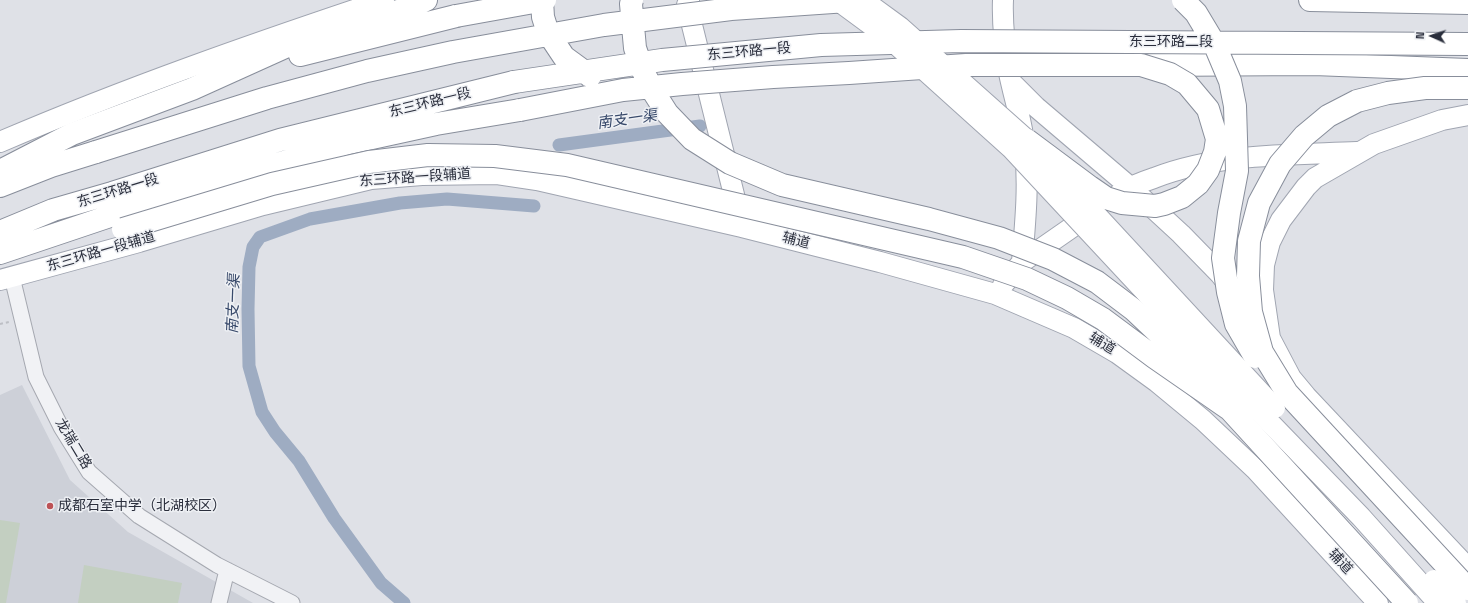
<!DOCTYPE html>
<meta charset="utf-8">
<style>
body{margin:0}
#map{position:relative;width:1468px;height:603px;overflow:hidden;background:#dfe1e7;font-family:"Space Grotesk",sans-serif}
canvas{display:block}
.north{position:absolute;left:1412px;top:16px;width:40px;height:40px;-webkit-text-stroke:3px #eef0f4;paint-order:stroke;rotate:273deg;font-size:11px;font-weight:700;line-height:16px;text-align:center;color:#2a2e3c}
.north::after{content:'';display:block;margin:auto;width:14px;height:18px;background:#2a2e3c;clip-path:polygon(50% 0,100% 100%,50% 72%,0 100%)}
</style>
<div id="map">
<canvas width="1468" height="603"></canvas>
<div class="north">N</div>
</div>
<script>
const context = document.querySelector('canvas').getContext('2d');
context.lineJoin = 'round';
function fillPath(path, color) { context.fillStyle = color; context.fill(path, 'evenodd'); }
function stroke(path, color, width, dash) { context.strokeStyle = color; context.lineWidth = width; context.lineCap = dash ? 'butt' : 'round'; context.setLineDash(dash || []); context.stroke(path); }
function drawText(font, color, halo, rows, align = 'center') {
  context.font = font + ' "Space Grotesk","Noto Sans SC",sans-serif'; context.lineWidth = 3; context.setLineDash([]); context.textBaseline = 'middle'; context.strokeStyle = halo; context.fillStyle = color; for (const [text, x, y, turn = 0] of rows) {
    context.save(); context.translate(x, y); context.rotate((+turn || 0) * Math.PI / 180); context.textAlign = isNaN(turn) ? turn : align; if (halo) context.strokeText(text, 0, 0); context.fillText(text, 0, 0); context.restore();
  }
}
const built = new Path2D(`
 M22,385L70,480L128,532L253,603H0V395Z`);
const green = new Path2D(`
 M0,520L20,523L6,603H0Z
 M84,565L182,583L178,603H78Z`);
const canal = new Path2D(`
 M559,145L700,126
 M404,603L381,583L334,518L299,461L275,432L262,412L249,366L248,309L249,267L253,247L260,237L310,219L400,203L447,199L534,206`);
const path = new Path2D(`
 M0,324L9,322`);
const minor = new Path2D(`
 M12,277L36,377L61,427L89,472L139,516L217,565L292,603
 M219,603L227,570`);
const major = new Path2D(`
 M689,0L687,5L740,219
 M1003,0C1002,24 1005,49 1009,73C1014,98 1023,124 1025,150C1029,187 1025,225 1022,262
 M1012,83L1036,107L1130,187L1181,234L1220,274L1231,288
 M0,142C126,88 255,43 384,0
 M1120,193C1131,186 1142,182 1154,178C1218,153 1289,155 1357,152
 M0,280L139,242L263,205L371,179L422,175L497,174L537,180L742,227L880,262L995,294L1074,328L1117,353L1157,382L1203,420L1256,470L1378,603
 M1003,285L1022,262L1094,212
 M1253,317L1271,340L1291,378L1306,396L1468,568
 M1270,338L1263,290L1264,265L1270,242L1281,220L1306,187L1315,178L1374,144L1442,120L1468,115`);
const highway = new Path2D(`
 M1310,0L1468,3
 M300,55L456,16
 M1146,65L1314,64L1468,70
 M0,171L72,134L192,89L305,38L412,7L426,0
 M0,186L51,166L96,152
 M0,232L53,210L112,193L280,140L514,82
 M0,253L119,213L253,171L349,143L436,124L520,110`);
const majorBridge = new Path2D(`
 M837,0L890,39L1011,148L1191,341L1361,517L1438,603
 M863,0L900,27L1027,140L1275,408
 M1434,580L1456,603`);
const highwayBridge = new Path2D(`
 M542,0L543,17L548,33L564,57L590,76
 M632,0L631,4L635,48L643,71L653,91L667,113L692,139L730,163L782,185L929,219L999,238L1053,259L1097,282L1134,310L1169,343L1407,603
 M1183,0L1196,13L1214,43L1230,81L1235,106L1237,171L1229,213L1223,258L1228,292L1236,324L1255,357
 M456,16L545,0
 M514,82L662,60L821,45L961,41L1468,44
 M1468,88H1425L1388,93L1357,101L1328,116L1304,136L1280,164L1259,203L1249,241L1248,276L1251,312L1262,352L1287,393L1468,589
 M520,110L623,90L682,84L773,77L849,73L966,65H1141L1170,74L1187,84L1208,109L1217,139L1215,152L1208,170L1198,184L1182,197L1164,204L1155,206L1122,203L1106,198L1090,187L1027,140
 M96,152L267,98L367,71L453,52L604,25L731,9L862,0
 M123,229L272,184L369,162L428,155L495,156L567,165L963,257L1027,279L1067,298L1103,319L1154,357L1229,409`);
const markers = [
 [50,506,4,"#bd5256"]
];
const streetNames = [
 ["东三环路二段",1171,42],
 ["东三环路一段",749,52,-5],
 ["东三环路一段",430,103,-14],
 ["东三环路一段辅道",415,178,-4],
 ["东三环路一段",118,191,-17],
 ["辅道",796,241,14],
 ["东三环路一段辅道",101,252,-16],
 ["辅道",1102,344,31],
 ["龙瑞二路",73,444,59],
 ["辅道",1340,562,47]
];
const poiNames = [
 ["成都石室中学（北湖校区）",58,506]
];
const waterNames = [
 ["南支一渠",627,120,-8],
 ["南支一渠",234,304,-88]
];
fillPath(built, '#cdd0d8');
fillPath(green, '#c3cfc1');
stroke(canal, '#9eacc2', 13);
stroke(minor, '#a5a8b0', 17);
stroke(major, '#a0a5b1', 22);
stroke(highway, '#888e9b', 24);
stroke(path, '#bdbfc5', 2, [3, 3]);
stroke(minor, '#f1f2f5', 15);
stroke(major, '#fff', 20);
stroke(highway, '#fff', 22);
stroke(majorBridge, '#a0a5b1', 22, []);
stroke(highwayBridge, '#888e9b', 24, []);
stroke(majorBridge, '#fff', 20);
stroke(highwayBridge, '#fff', 22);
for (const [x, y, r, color] of markers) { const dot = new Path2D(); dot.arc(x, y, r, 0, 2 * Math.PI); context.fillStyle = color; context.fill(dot); stroke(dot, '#eef0f4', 1.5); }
drawText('14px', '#2a2e3c', '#eef0f4', streetNames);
drawText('14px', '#2a2e3c', '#eef0f4', poiNames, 'left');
drawText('italic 15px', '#394a6b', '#eef0f4', waterNames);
</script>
